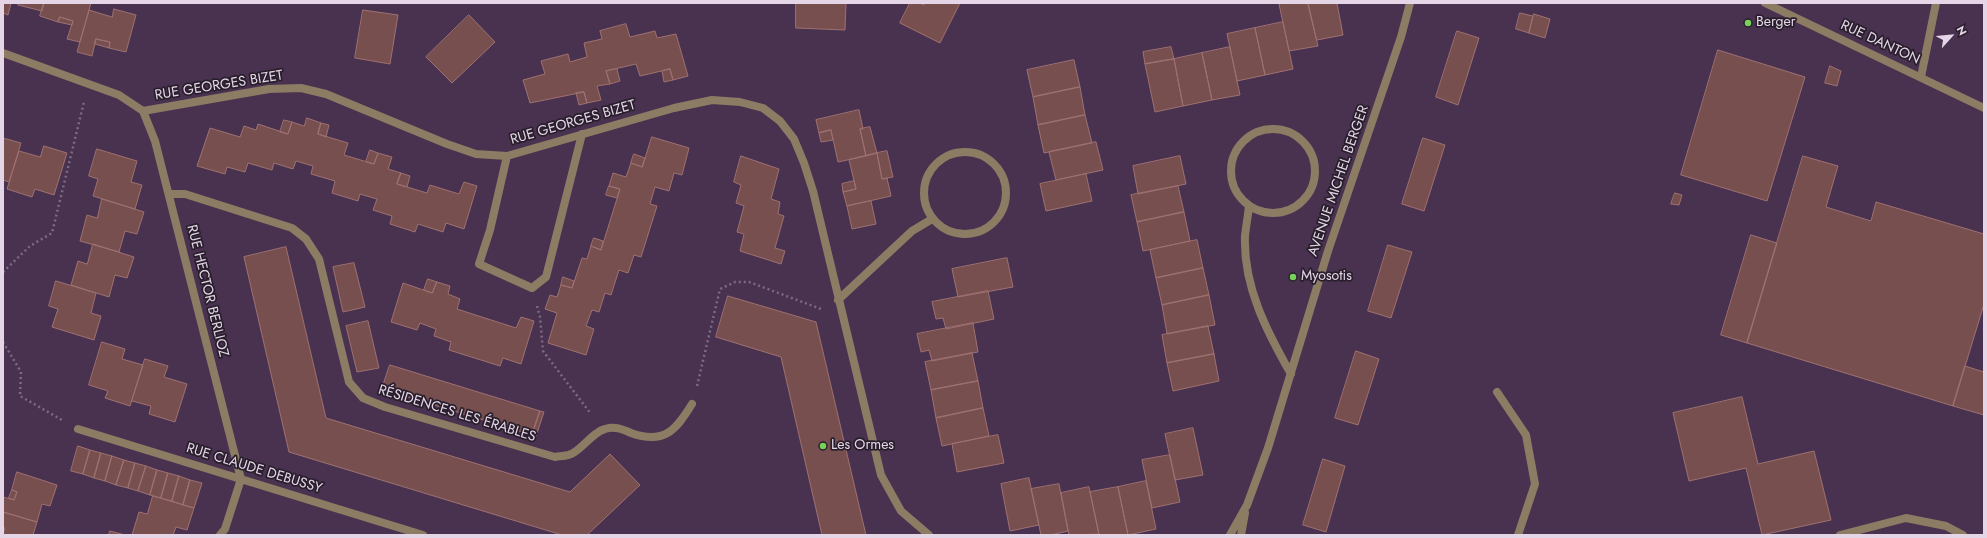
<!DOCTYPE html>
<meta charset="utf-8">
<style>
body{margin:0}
#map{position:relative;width:1987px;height:538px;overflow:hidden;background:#49324f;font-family:Jost,sans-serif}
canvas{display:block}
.frame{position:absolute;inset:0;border:4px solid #e4d6e7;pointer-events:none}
.north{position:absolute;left:1931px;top:16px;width:40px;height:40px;-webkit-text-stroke:3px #291f2c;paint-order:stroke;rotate:63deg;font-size:11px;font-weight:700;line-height:16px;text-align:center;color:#e4d6e7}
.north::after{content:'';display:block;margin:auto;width:14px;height:18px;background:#e4d6e7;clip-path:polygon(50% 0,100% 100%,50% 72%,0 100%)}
</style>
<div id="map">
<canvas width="1987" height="538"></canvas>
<div class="frame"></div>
<div class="north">N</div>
</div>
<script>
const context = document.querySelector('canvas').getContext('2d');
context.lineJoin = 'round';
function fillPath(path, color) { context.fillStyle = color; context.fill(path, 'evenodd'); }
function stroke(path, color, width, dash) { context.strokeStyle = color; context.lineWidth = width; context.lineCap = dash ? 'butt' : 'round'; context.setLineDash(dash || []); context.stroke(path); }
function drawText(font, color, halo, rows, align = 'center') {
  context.font = font + ' Jost,sans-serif'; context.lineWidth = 3.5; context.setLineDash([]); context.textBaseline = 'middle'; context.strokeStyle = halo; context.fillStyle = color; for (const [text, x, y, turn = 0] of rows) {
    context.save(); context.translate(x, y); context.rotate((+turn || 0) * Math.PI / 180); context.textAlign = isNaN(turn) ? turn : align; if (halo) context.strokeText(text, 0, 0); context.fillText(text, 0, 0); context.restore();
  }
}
const building = new Path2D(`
 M3,3H11L8,15L3,13Z
 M19,3H44L42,11L18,5Z
 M44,3H91L80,42L67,39L73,21L60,17L58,22L40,16Z
 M796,3H846L845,30L796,28Z
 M910,3H919L924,5L925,3H960L940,43L900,23Z
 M1286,3H1308L1318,46L1289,51L1279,4Z
 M1308,3H1337L1343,35L1317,40Z
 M114,9L136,15L126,52L109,48L110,42L96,39L92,56L77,52L89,10L112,17Z
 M363,10L398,15L390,64L355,58Z
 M1520,13L1533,16L1529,33L1516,29Z
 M1534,14L1550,19L1545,38L1529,33Z
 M469,15L495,42L452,83L426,57Z
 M60,17L73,21L72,25L58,22Z
 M1283,22L1293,69L1265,75L1255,28Z
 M626,24L630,37L655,31L657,38L676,34L688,76L673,80L670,69L640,76L636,64L606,71L610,84L597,86L601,100L587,103L584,92L530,103L523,80L545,74L541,61L568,54L570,62L587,57L584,43L602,39L600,31Z
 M1255,28L1265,75L1237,81L1227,34Z
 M1457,31L1479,38L1458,105L1436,97Z
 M96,39L110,42L109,48L95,44Z
 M1171,47L1174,59L1145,64L1143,52Z
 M1230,47L1240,95L1212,100L1202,53Z
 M1718,50L1805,77L1767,201L1681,175Z
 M1202,53L1212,100L1183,106L1174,59Z
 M1174,59L1183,106L1155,112L1145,64Z
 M1074,60L1080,87L1033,97L1027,70Z
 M1830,66L1841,71L1837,86L1825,83Z
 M617,69L620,81L610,84L606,71Z
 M670,69L673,80L664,82L662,71Z
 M1080,87L1085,115L1038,125L1033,97Z
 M584,92L587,103L579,105L576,93Z
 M859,110L863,129H860L866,156L838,162L831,130L819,133L816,120Z
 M1085,115L1092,143L1044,153L1038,125Z
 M307,118L321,123L318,134L348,143L344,155L374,164L378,153L392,157L388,169L401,173L397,184L427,193L430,185L459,194L464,182L477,186L464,229L446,223L443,232L418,224L415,232L390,224L392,216L373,210L377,199L360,194L358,201L332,193L335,181L311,174L313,166L296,161L293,169L274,163L272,170L248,163L245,172L227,167L225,174L197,166L210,128L240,137L244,126L256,130L258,124L288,134L292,122L304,126Z
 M284,120L292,122L288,134L280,132Z
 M321,123L329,125L326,137L318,134Z
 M870,127L877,153L866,156L860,129Z
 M831,130L833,140L821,142L819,133Z
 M652,137L689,148L682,175L674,173L669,191L655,187L650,204L657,206L641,257L634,255L628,273L619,270L611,295L605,293L599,312L592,310L586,326L594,329L586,355L548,343L557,313L545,309L550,295L557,297L561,285L572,288L582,258L587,259L591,246L601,250L620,189L609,186L613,173L626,177L631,163L642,167Z
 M3,138L21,143L9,182L3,180Z
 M1423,138L1445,145L1424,211L1402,204Z
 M1096,142L1103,170L1056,180L1049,152Z
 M44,146L67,153L54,195L35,189L32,197L7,189L19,151L40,157Z
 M97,149L137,161L131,182L142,185L135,209L93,196L98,179L89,176Z
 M370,150L378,153L374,164L366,162Z
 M887,151L893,177L882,179L877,153Z
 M877,153L882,179L887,178L891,196L847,206L843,192L856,189L849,160Z
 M634,154L645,158L642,167L631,163Z
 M741,156L779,169L771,199L780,202L778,214L784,216L775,248L785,251L781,264L740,251L744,234L737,232L744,206L736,203L741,185L734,182Z
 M1180,156L1186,184L1138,194L1133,166Z
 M1803,156L1838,166L1826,207L1871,221L1876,202L1984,234V304L1953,406L1747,343Z
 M401,173L410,176L407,187L397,184Z
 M1086,174L1092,201L1046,211L1040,184Z
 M854,181L856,189L843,192L842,184Z
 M609,186L620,189L617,198L606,195Z
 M1178,186L1184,212L1137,222L1131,195Z
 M1675,193L1682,195L1679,205L1671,204Z
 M102,199L144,212L137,234L125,231L119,252L80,241L87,215L97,218Z
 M871,201L876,224L852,229L847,206Z
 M1184,212L1190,241L1143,251L1137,222Z
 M1751,235L1777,243L1747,343L1721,335Z
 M594,238L603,241L601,250L591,246Z
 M1197,240L1203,268L1156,278L1150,250Z
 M93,244L134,257L127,278L115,275L109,297L71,285L78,261L87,264Z
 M1388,245L1412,252L1391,318L1368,311Z
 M286,247L326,418L570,492L610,454L640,485L587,535H562L289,452L244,257Z
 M1007,258L1013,287L958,297L952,269Z
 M354,263L365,307L343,312L333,267Z
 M1203,268L1209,295L1162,305L1156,278Z
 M563,277L574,281L572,288L561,285Z
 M428,279L437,282L432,293L424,290Z
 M56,281L96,293L91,313L101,316L94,340L52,327L58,309L49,306Z
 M437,282L450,286L448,294L460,299L457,309L516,328L521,317L534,321L521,364L503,358L500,366L449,350L451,342L434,336L436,329L420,323L417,330L391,322L403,283L432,293Z
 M988,291L994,319L946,329L943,318L936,319L932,302Z
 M1209,295L1215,325L1167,334L1162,305Z
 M728,296L816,322L866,535H822L781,357L716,337Z
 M368,321L379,368L357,372L346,326Z
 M973,323L978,352L932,361L929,350L921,352L917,334Z
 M1208,326L1214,354L1167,363L1162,335Z
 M102,342L125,349L122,359L143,365L130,406L105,398L108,391L89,385Z
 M1356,351L1379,359L1358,425L1335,418Z
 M972,353L978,381L931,390L925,362Z
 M1214,354L1219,381L1173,391L1167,363Z
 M145,359L168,366L164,377L187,384L175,422L149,414L151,406L132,401Z
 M390,365L540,411L532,435L382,389Z
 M1965,366L1984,372V415L1953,406Z
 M978,381L983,408L936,418L931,390Z
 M1742,397L1758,464L1814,451L1831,520L1762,535L1746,468L1689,481L1673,413Z
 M983,408L989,436L942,446L936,418Z
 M540,411L544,412L536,436L532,435Z
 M1193,428L1203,475L1175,480L1165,434Z
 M998,435L1004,463L957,472L952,444Z
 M78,446L90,450L83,474L71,471Z
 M90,450L101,453L94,478L83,474Z
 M101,453L112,456L105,481L94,478Z
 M1170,455L1180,502L1152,508L1142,460Z
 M112,456L124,460L116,485L105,481Z
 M1323,459L1345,466L1326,532L1303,525Z
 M124,460L135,463L128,488L116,485Z
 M135,463L146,466L138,491L128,488Z
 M146,466L157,470L150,495L138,491Z
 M157,470L168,473L161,498L150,495Z
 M17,472L57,485L50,506L42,504L37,522L3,512V497L14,500L17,492L12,490Z
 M168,473L179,476L172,501L161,498Z
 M179,476L190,480L183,505L172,501Z
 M1029,478L1039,525L1010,531L1001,484Z
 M190,480L202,483L194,508L183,505Z
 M1146,481L1156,529L1128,535L1118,487Z
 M1059,484L1068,531L1051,535H1041L1031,489Z
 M1089,487L1099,534L1069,535L1061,493Z
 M1118,487L1128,535H1099L1090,492Z
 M12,490L17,492L14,500L9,498Z
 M153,496L194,508L187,530L176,527L173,535H132L139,512L147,514Z
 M3,512L37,522L33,535H3L5,528L3,527Z
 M110,531L125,535H109Z`);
const path = new Path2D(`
 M3,272L30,246L52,233L84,102
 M537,306L540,317L543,351L591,414
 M3,342L21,372L20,396L62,420
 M697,386L720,289L735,282H749L821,309`);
const service = new Path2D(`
 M1497,392L1526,435L1535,484L1518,535
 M1840,535L1906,518L1946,526L1963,535`);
const minor = new Path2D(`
 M1765,3L1984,108
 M3,53L119,95L143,111
 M1921,77L1936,3
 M143,111L269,89L301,88L326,94L447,144L476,154L507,156L674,108L712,100L740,102L763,108L780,121L794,139L804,163L813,191L881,475L901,511L929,535
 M143,111L155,141L241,479L225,529L220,535
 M1231 171a42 42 0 1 1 84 0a42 42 0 1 1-84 0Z
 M924 193a41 41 0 1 1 82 0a41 41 0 1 1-82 0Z
 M507,156L490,230L479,264L532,288L546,277L582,134
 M169,194H185L292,228L306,239L319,259L349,382L363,398L385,407L555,457C561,456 569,456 573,453C584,447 593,432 605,429C615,426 622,429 631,433C664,445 676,430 692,404
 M1249,206C1248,216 1246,226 1245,236C1243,286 1267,332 1291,374
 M838,300L912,231L932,219
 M78,429L423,535
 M1230,535L1247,505L1268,448L1328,251L1401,37L1410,3
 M1241,535L1245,513`);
const markers = [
 [1748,23,4,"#76d25a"],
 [1293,277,4,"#76d25a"],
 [823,446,4,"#76d25a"]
];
const poiNames = [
 ["Berger",1756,23],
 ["Myosotis",1301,277],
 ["Les Ormes",831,446]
];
const streetNames = [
 ["RUE DANTON",1880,43,25],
 ["RUE GEORGES BIZET",219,86,-9],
 ["RUE GEORGES BIZET",573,123,-16],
 ["AVENUE MICHEL BERGER",1339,181,-71],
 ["RUE HECTOR BERLIOZ",207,291,76],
 ["RÉSIDENCES LES ÉRABLES",457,414,17],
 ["RUE CLAUDE DEBUSSY",254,469,17]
];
fillPath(building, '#784f4f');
stroke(building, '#9e7171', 1);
stroke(path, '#7e6a83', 2.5, [2, 3]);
stroke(service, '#8c7c64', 8);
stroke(minor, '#8c7c64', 8);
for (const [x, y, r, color] of markers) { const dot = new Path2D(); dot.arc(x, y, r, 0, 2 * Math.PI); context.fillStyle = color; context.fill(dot); stroke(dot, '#291f2c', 1.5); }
drawText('14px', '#e4d6e7', '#291f2c', poiNames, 'left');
drawText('14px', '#e4d6e7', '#291f2c', streetNames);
</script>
